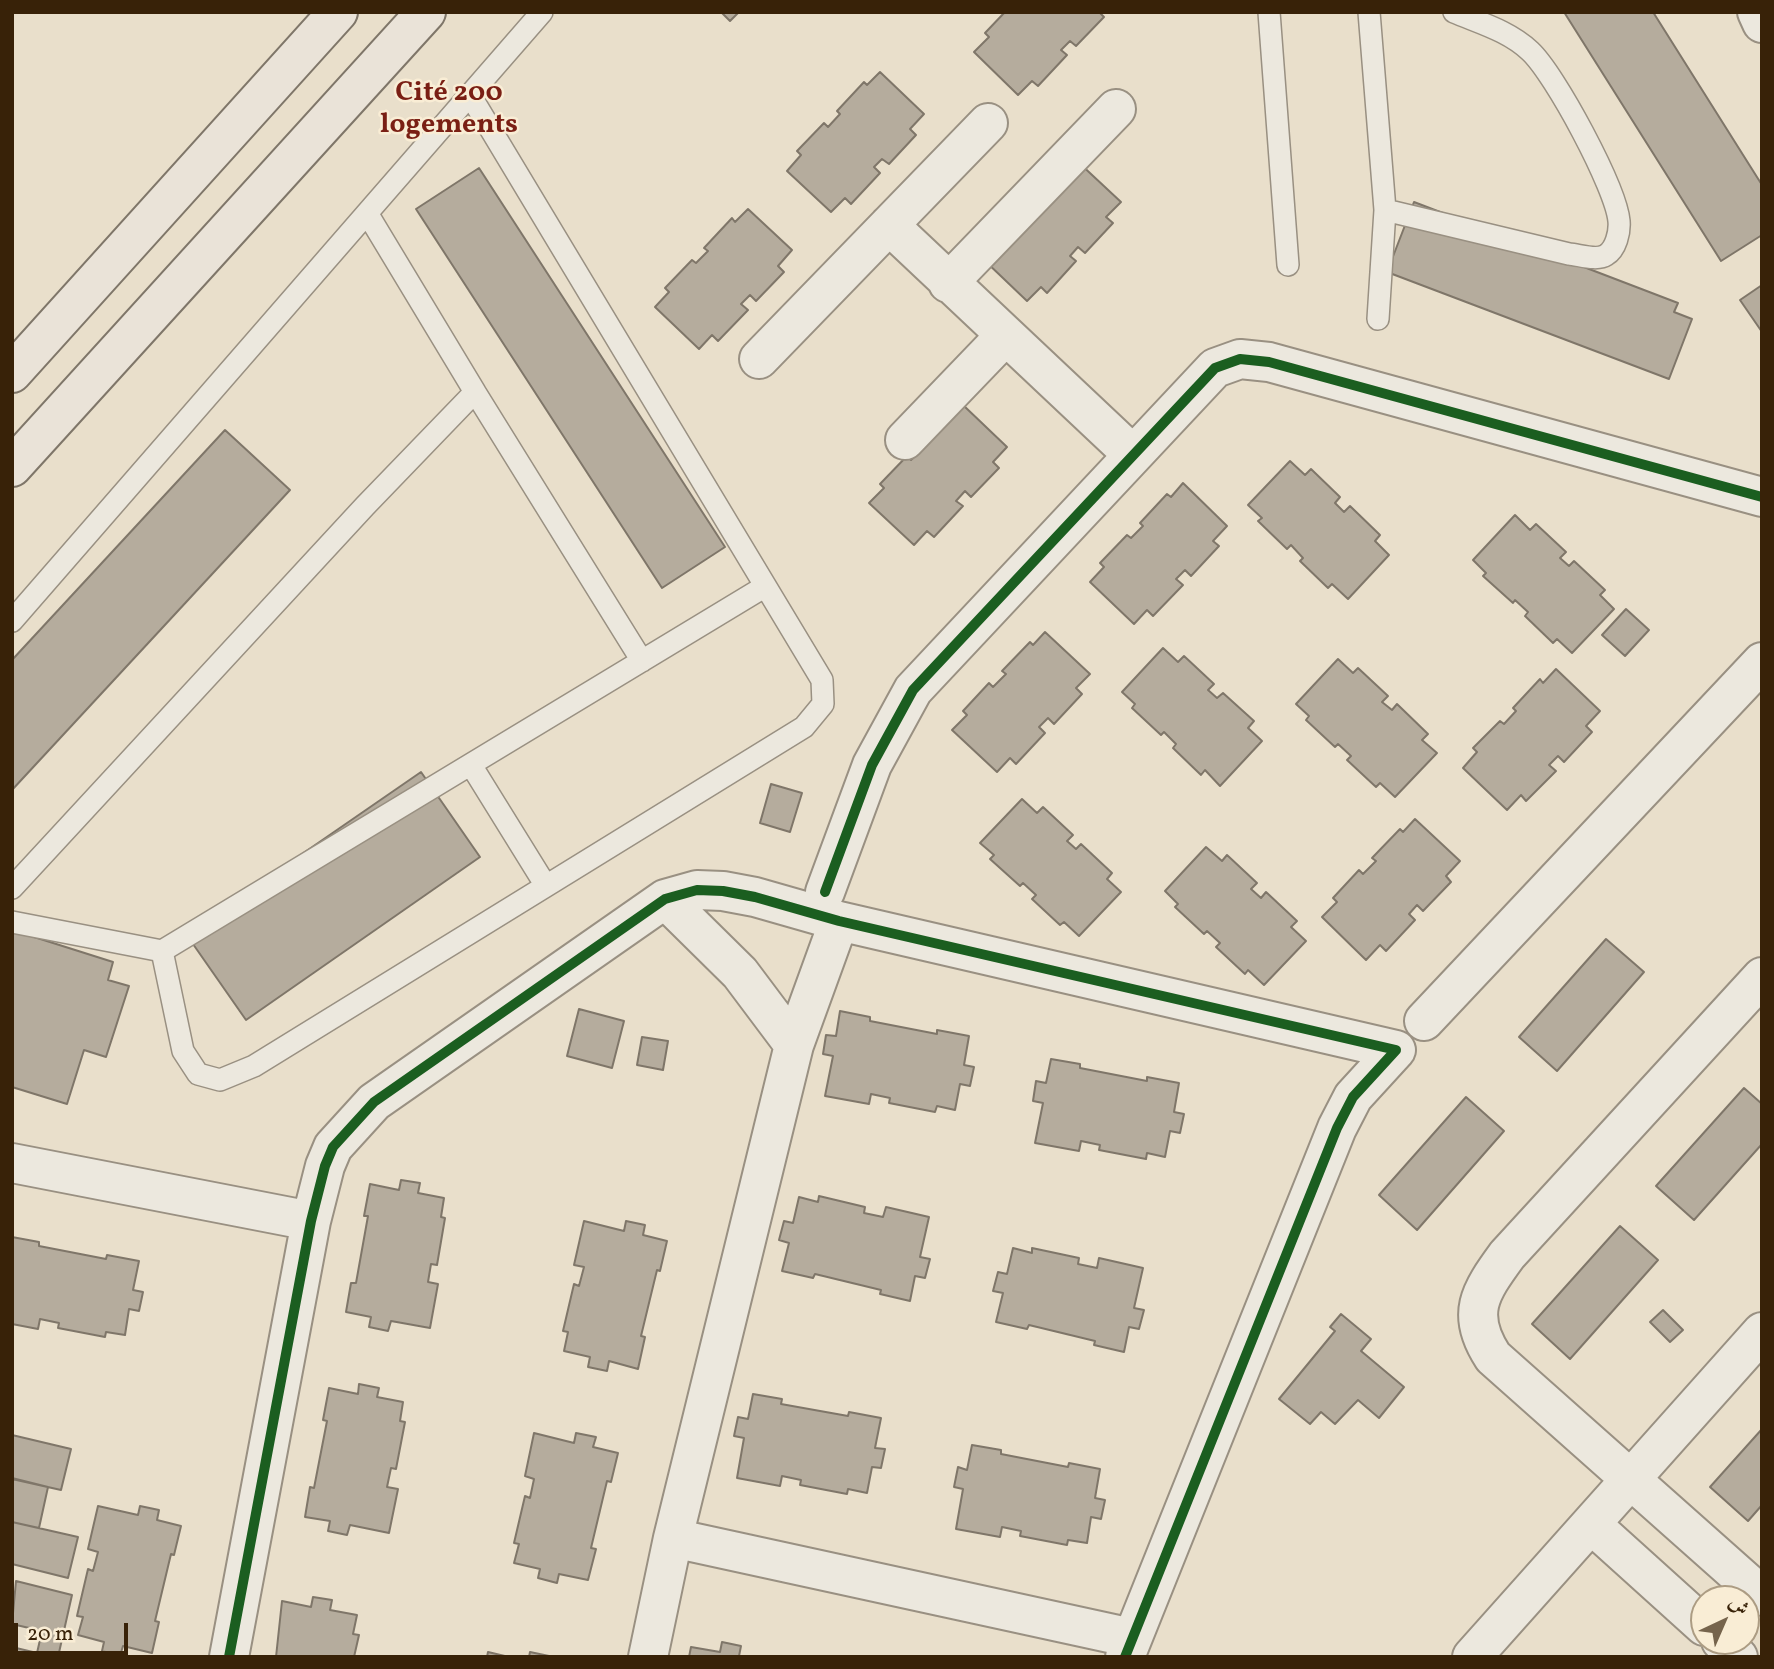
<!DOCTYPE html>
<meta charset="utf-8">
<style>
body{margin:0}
#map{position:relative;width:1774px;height:1669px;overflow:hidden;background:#e9dfcb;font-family:Vollkorn,Amiri,serif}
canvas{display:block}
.frame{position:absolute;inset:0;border:14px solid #382208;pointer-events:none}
.north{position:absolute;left:1690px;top:1585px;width:70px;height:70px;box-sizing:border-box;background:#f9edd5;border:2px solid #ac9c83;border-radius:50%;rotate:44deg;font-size:19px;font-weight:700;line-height:28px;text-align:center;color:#382208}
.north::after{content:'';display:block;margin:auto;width:24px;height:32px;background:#76644c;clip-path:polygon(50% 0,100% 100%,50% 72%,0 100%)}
.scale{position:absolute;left:14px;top:1623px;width:114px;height:32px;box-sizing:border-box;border:4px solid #382208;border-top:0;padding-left:9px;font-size:21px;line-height:24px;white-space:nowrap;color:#382208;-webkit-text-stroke:5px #f9edd5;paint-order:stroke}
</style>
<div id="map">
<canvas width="1774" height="1669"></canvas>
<div class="frame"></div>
<div class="north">ش</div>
<div class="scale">20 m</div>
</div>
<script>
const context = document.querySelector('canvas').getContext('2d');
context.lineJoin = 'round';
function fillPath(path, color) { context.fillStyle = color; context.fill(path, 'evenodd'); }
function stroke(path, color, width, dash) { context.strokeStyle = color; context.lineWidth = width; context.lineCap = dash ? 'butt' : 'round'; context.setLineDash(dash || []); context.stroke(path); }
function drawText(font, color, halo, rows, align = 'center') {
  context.font = font + ' Vollkorn,serif'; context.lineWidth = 5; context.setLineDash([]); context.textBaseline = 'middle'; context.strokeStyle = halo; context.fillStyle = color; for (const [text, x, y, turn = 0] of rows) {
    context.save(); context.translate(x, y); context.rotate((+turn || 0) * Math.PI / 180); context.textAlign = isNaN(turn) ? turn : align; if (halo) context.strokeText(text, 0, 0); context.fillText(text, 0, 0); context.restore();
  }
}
const building = new Path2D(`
 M721,12H739L730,21Z
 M1005,12H1099L1104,17L1076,46L1070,41L1061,50L1067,55L1038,86L1032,81L1018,95L974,52L989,37L985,33Z
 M1564,12H1653L1762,185V235L1721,261Z
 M880,72L924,114L910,129L916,135L889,164L882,159L874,167L880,173L851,204L845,198L831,212L787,171L801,155L797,151L824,123L828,127L840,114L837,111L864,82L867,85Z
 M1076,160L1121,202L1106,217L1113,223L1085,253L1078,247L1070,256L1076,261L1047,293L1041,287L1027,301L983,259Z
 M479,168L725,547L662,588L416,209Z
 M1414,202L1678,303L1674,312L1692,319L1669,379L1387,272Z
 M748,209L792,250L778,266L784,272L756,301L750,295L741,304L748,310L718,341L712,335L699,349L655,307L669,292L665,288L692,260L696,263L708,251L704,248L732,218L735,222Z
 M1762,285V332L1740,300Z
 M963,405L1007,447L993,462L999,468L971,497L965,491L956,501L963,506L934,537L927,531L914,545L869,503L884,488L880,484L907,456L911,460Z
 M225,430L290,490L12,790V660Z
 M1290,461L1305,475L1311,469L1340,497L1335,503L1344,512L1350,506L1380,535L1375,541L1389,555L1348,599L1332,584L1328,588L1300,561L1303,558L1291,545L1287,549L1258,521L1262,518L1248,505Z
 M1183,483L1227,526L1213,541L1219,546L1191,576L1185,570L1176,579L1183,585L1153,616L1147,610L1134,624L1090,582L1104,567L1100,563L1127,535L1131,538L1143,526L1140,523L1167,494L1171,497Z
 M1515,515L1530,530L1536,524L1566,552L1560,558L1569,566L1574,561L1605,590L1600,595L1614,609L1572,653L1557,639L1553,643L1525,616L1528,612L1515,600L1513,603L1483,576L1486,573L1473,560Z
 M1626,609L1649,630L1625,656L1602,635Z
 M1045,632L1090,674L1076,688L1082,694L1054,724L1048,718L1039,727L1045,733L1016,764L1010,758L997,772L952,730L967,715L963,711L989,683L993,687L1006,674L1002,671L1030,642L1033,645Z
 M1163,648L1178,662L1184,656L1214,684L1208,690L1217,698L1223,693L1254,721L1248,728L1262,741L1220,786L1205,770L1201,775L1173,748L1176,744L1164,732L1161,735L1132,708L1135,704L1122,692Z
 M1338,659L1353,673L1358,668L1388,696L1382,702L1392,710L1397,704L1428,734L1422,740L1437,753L1395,797L1380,783L1376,787L1347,760L1351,756L1338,744L1335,747L1306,720L1309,716L1296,704Z
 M1556,669L1600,711L1586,726L1592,732L1564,762L1558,756L1549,765L1556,771L1526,801L1521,795L1507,810L1463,768L1477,752L1473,748L1500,721L1504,724L1516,711L1513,708L1540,679L1543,683Z
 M421,772L480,857L246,1020L186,934Z
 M771,784L802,793L790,832L760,823Z
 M1022,799L1037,813L1043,807L1073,835L1067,841L1076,849L1081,844L1112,873L1107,879L1121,892L1079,936L1064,922L1060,925L1032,899L1036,895L1023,883L1020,886L990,859L994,855L980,843Z
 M1415,819L1460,861L1446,876L1451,882L1423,911L1417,905L1409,914L1415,920L1386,951L1380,945L1366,960L1322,917L1337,902L1333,898L1359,870L1363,874L1376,861L1372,858L1400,829L1403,832Z
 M1206,847L1222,861L1227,855L1257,883L1251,889L1261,898L1266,892L1297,921L1291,927L1306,941L1264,985L1248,970L1245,974L1216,947L1220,943L1207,931L1204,934L1175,907L1178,904L1165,891Z
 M12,930L113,962L108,980L129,986L106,1057L84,1050L67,1104L12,1087Z
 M1606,939L1644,972L1557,1071L1519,1037Z
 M579,1009L624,1021L612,1068L567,1056Z
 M840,1011L870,1017V1021L937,1034V1030L969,1036L964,1065L974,1067L970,1086L960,1084L955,1110L937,1106L935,1112L889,1103L890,1098L871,1094L869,1104L825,1096L833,1056L823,1054L826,1035L836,1036Z
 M642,1037L668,1041L663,1070L637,1065Z
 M1051,1059L1080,1064V1068L1147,1081V1077L1179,1083L1174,1112L1184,1114L1180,1133L1170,1131L1165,1157L1147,1153L1146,1159L1099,1150L1100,1145L1081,1141L1079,1151L1035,1143L1043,1103L1033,1101L1036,1081L1046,1083Z
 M1744,1088L1762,1104V1144L1694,1220L1656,1186Z
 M1466,1097L1504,1131L1417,1230L1379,1195Z
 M401,1180L420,1183L418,1193L444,1198L441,1217L445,1218L437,1265L431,1264L428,1282L438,1284L430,1328L391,1321L388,1331L369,1327L371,1317L346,1312L351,1283H356L368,1216H364L370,1184L399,1190Z
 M819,1196L865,1207L864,1213L883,1217L886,1207L929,1217L920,1257L930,1259L925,1278L915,1276L910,1301L880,1294L881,1290L815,1274L813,1278L782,1271L789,1243L779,1240L784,1221L793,1223L799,1197L818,1202Z
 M584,1221L624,1231L626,1221L645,1225L643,1235L667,1241L660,1271L657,1270L641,1336L645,1337L638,1369L609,1361L607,1371L588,1367L590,1357L564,1351L568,1332L563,1331L574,1284L579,1286L584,1267L574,1265Z
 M1620,1226L1658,1260L1570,1359L1532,1324Z
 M12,1237L39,1242V1246L106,1259L107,1255L139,1261L133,1290L143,1292L139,1311L129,1309L125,1335L106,1332L105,1337L58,1328L59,1323L40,1319L38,1329L12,1324Z
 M1013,1248L1032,1253V1248L1079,1258L1078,1264L1097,1268L1099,1258L1143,1268L1134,1308L1144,1310L1139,1329L1129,1327L1124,1352L1094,1345L1095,1341L1029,1325L1027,1329L996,1322L1003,1293L993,1291L998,1272L1007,1274Z
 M1663,1310L1683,1330L1670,1342L1650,1322Z
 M1341,1314L1371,1339L1361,1351L1404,1387L1379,1418L1358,1400L1335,1424L1321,1412L1310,1424L1279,1399L1335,1331L1330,1327Z
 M359,1384L379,1388L377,1397L403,1402L400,1421L405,1422L396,1469L391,1468L387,1487L398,1489L389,1533L350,1525L347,1535L328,1531L330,1521L305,1517L310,1487L314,1488L327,1421L323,1420L329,1388L358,1394Z
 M753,1394L782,1399L781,1404L848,1416L849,1412L881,1418L875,1448L885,1449L881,1468L872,1467L867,1493L848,1489L847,1494L800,1485L801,1480L782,1476L780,1486L737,1478L744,1438L734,1436L738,1417L748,1419Z
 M1762,1429V1505L1748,1521L1710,1487Z
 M534,1433L574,1443L576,1433L596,1437L593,1447L618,1453L611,1482L607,1481L591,1548L596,1549L588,1580L559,1574L557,1583L538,1578L540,1569L514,1563L519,1544L514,1543L525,1496L530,1498L534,1479L525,1476Z
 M12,1435L71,1449L61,1490L12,1479Z
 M972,1445L1001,1450V1454L1068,1467L1069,1463L1100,1469L1095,1498L1105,1500L1101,1519L1091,1517L1087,1543L1068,1540L1067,1545L1020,1536L1021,1531L1002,1527L1000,1537L956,1529L963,1489L954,1487L958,1467L967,1470Z
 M12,1478L48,1487L39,1528L12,1522Z
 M98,1506L138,1515L140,1506L159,1510L157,1520L181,1526L174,1555L171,1554L155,1621L159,1622L152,1653L123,1646L120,1656L102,1651L104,1642L78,1635L83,1617L77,1616L88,1569L93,1571L98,1552L88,1549Z
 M12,1522L78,1537L68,1578L12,1564Z
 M16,1581L72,1595L58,1657H12V1647L37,1653L42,1631L12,1624Z
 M313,1597L332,1600L330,1610L357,1615L353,1634L359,1635L354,1657H276L282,1601L311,1607Z
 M722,1642L741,1646L739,1656L746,1657H689L691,1647L720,1652Z
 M488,1652L509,1657H487Z
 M530,1652L549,1656V1657H529Z`);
const service = new Path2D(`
 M1269,12L1288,265
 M1369,12L1385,210L1378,319
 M1385,210L1569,254C1580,255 1597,261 1606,255C1616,249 1620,232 1619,221C1616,188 1555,74 1530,51C1509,31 1480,23 1454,12
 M475,392L642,661
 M12,621L542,12
 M471,765L546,886
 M12,888L365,506L475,392L367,213
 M12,922L162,951L764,587
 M162,951L183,1051L198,1074L220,1080L254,1066L804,727L823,704L822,680L470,95`);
const minor = new Path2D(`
 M1757,12L1762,23
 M889,225L1132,454
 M948,283L1116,109
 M759,359L988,123
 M905,440L1004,337
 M825,892L872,765L913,690L1215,368L1240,359L1269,362L1762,497
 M665,899L740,973L794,1045
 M1762,977L1507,1255C1480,1292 1465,1314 1493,1357L1762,1596
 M1424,1021L1762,662
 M12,1163L311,1221
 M1591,1524L1704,1626
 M673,1538L1132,1638
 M1721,1641L1738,1657
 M229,1657L311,1221L325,1166L333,1147L374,1102L665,899L697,890L723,891L755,897L839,921L1396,1050L1353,1097L1337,1128L1125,1657
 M648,1657L673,1538L794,1045L839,921
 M1472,1657L1762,1332`);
const trunk = new Path2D(`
 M12,373L338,12
 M12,467L426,12`);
const cycleway = new Path2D(`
 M825,892L872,765L913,690L1215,368L1240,359L1269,362L1762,497
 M229,1657L311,1221L325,1166L333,1147L374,1102L665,899L697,890L723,891L755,897L839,921L1396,1050L1353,1097L1337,1128L1125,1657`);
const quarterNames = [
 ["Cité 200",449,95],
 ["logements",449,127]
];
fillPath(building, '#b5ac9d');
stroke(building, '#7f7669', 2);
stroke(service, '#999082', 24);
stroke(minor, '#999082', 42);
stroke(trunk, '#7f7669', 42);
stroke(service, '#ece8de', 21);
stroke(minor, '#ece8de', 38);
stroke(trunk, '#eae3d8', 38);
stroke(cycleway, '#1b5e20', 10);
drawText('bold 28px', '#7a1f14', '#f9edd5', quarterNames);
</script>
